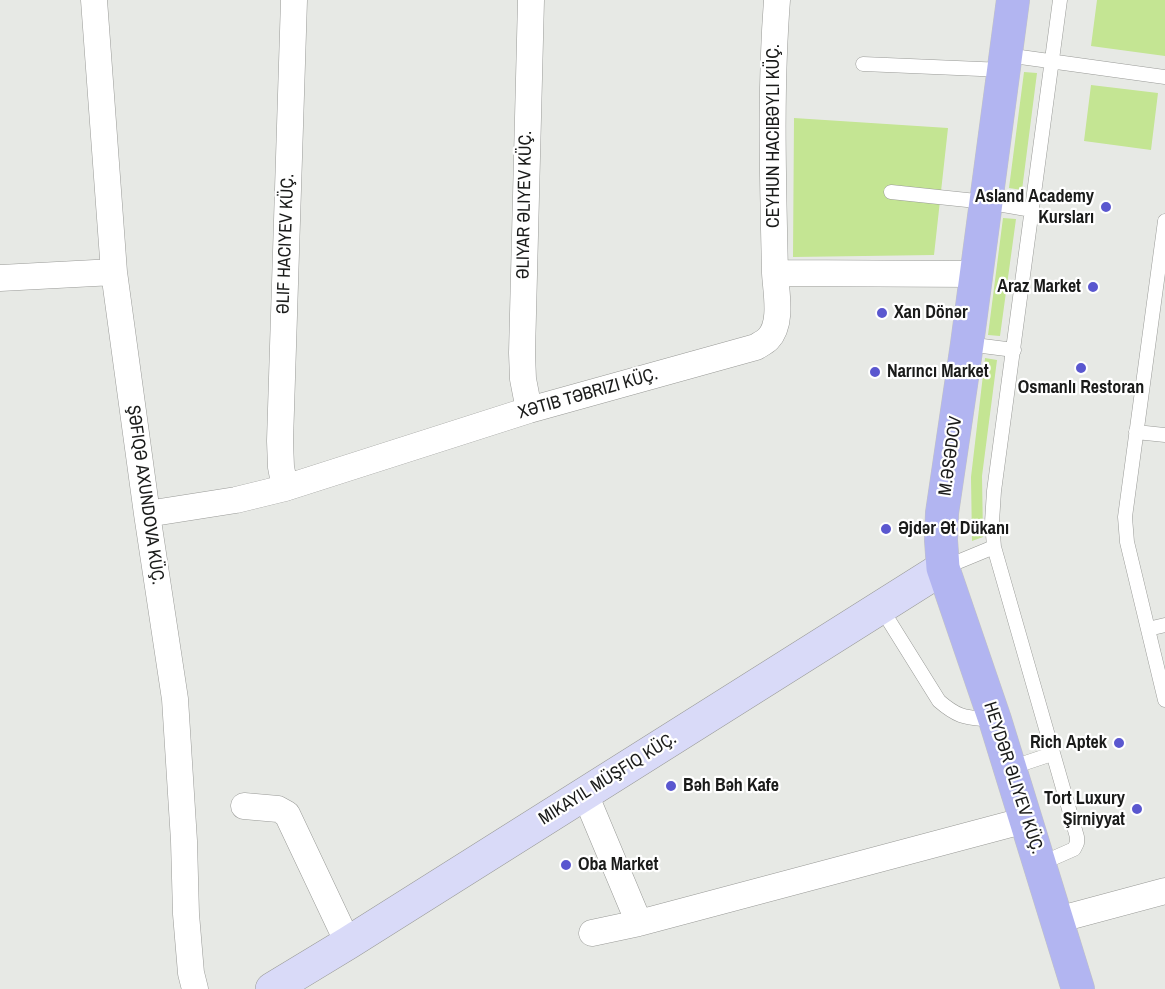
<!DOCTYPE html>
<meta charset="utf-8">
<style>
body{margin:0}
canvas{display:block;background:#e7e9e5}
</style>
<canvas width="1165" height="989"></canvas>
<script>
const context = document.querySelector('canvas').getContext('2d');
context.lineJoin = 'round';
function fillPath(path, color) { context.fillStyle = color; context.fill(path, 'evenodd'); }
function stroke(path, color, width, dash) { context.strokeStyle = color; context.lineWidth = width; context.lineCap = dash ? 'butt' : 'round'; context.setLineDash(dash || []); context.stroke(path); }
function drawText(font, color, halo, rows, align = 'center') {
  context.font = font + ' "Archivo Narrow",sans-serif'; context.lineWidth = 4.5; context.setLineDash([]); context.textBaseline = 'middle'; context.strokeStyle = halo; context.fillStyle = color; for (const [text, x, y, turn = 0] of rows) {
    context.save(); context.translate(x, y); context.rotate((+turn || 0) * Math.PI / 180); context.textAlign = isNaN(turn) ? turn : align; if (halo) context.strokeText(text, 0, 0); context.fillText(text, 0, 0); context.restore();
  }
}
const green = new Path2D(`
 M1097,0H1165V56L1091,46Z
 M1024,72L1037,73L1022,190L1009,188Z
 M1091,85L1158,93L1151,150L1084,141Z
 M794,118L948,128L934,255L793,257Z
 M1003,218L1016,219L1000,336L988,335Z
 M985,358L997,360L982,476L983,537L972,541L971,477Z`);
const lane = new Path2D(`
 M1006,55L1165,77
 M863,64L1004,70
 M891,192L986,202L1032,210
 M1165,221L1125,517L1127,542L1165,700
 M967,344L1014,350
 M1136,432L1165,435
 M943,568L994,547
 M881,608L939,701C960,719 966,717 993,720
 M1148,629L1165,625
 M1010,768L1052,754
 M1040,864L1074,849L1077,843V837L994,547L992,522L994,491L1060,0`);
const street = new Path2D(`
 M94,0L114,272L147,514L175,699L184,841L186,914L191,973L195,989
 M775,273C773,182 770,91 777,0
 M0,278L114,272
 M529,410L523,379L522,353L531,0
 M285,488L281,467L280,441L294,0
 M147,514L236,500L285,488L529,410L756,347C759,345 765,342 768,339C783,324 776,292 775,273L977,274
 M585,794L639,923L1026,820
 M244,806L278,809L287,814L348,943
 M1057,920L1165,891
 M592,933L639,923`);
const secondary = new Path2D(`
 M272,989L348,943L943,568`);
const primary = new Path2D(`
 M1013,0L967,344L942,513L941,540L943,568L995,720L1078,989`);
const markers = [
 [1106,207,6,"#5a57cf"],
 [1093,287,6,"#5a57cf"],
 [882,313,6,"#5a57cf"],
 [1081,368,6,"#5a57cf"],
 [875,372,6,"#5a57cf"],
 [886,529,6,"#5a57cf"],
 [1119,743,6,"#5a57cf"],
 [671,786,6,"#5a57cf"],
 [1137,809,6,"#5a57cf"],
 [566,865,6,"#5a57cf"]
];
const streetNames = [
 ["CEYHUN HACIBƏYLI KÜÇ.",774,136,-90],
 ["ƏLIYAR ƏLIYEV KÜÇ.",525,205,-89],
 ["ƏLIF HACIYEV KÜÇ.",286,244,-88],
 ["XƏTIB TƏBRIZI KÜÇ.",588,394,-16],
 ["M.ƏSƏDOV",951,456,-82],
 ["ŞƏFIQƏ AXUNDOVA KÜÇ.",145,495,82],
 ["HEYDƏR ƏLIYEV KÜÇ.",1013,778,72],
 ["MIKAYIL MÜŞFIQ KÜÇ.",608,779,-32]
];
const poiNames = [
 ["Asland Academy",1094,197,"right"],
 ["Kursları",1094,218,"right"],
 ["Araz Market",1081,287,"right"],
 ["Xan Dönər",894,313],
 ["Narıncı Market",887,372],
 ["Osmanlı Restoran",1081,388,"center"],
 ["Əjdər Ət Dükanı",898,529],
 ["Rich Aptek",1107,743,"right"],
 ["Bəh Bəh Kafe",683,786],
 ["Tort Luxury",1125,799,"right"],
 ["Şirniyyat",1125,820,"right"],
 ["Oba Market",578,865]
];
fillPath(green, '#c4e593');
stroke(lane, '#999a97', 15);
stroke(street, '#999a97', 27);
stroke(secondary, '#999a97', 34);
stroke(primary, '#c3c4c3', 34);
stroke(lane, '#fff', 14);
stroke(street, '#fff', 26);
stroke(secondary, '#d9daf8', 33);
stroke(primary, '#b2b5f1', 33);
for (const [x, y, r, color] of markers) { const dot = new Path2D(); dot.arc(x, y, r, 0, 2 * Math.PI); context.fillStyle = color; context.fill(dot); stroke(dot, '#fff', 2); }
drawText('18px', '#1a1b1a', '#fff', streetNames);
drawText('bold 18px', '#1a1b1a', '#fff', poiNames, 'left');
</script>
